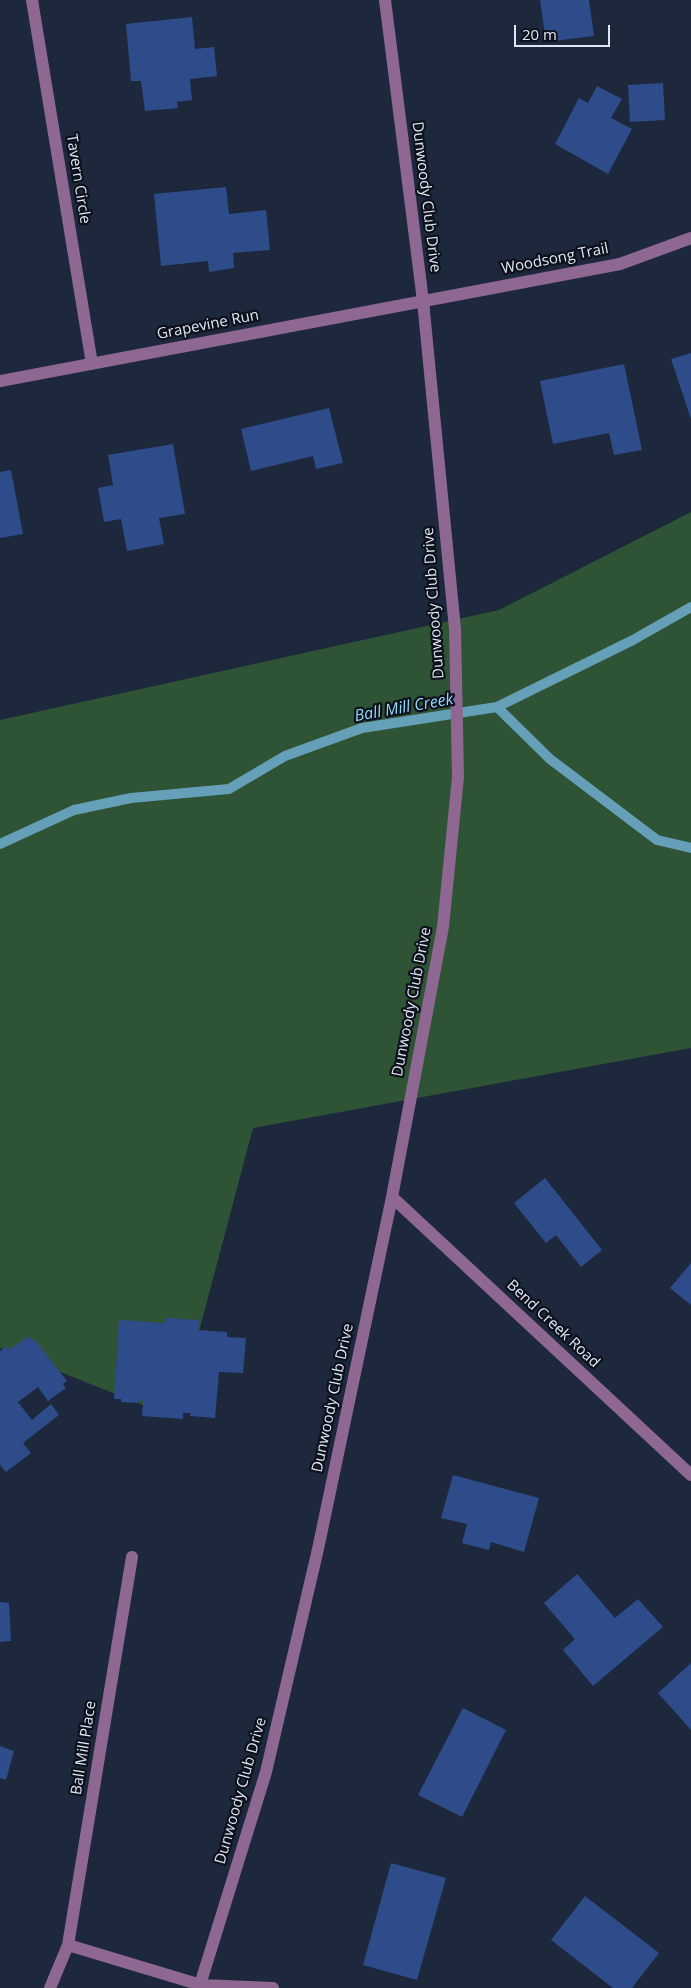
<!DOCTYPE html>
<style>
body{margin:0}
#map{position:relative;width:691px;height:1988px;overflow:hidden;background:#1e283d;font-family:"Open Sans",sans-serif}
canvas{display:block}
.scale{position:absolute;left:514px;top:25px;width:96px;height:22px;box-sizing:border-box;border:2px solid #dfe6f4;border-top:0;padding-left:6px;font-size:15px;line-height:18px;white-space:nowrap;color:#dfe6f4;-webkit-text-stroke:4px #0d111b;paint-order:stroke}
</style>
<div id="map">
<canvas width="691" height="1988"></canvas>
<div class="scale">20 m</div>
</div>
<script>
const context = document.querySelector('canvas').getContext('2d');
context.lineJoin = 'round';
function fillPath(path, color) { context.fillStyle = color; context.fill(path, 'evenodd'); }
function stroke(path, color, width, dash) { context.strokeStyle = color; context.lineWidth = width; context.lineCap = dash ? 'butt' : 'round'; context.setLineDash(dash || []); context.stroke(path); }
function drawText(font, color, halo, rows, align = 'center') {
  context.font = font + ' "Open Sans",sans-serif'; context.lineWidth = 4.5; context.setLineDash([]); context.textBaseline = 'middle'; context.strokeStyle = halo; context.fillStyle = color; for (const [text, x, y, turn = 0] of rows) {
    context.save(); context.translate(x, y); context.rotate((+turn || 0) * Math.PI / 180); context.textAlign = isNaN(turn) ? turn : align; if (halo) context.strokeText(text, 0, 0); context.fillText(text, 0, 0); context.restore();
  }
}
const green = new Path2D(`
 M691,512V1048L253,1128L176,1418L0,1348V720L499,610Z`);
const stream = new Path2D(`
 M497,707L550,759L657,840L691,848
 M0,844L74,810L131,798L229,789L285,756L362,728L497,707L633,640L691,607`);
const building = new Path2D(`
 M540,0H589L594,36L546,42Z
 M192,17L195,49L214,47L217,76L190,79L192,100L177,102L178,108L145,111L141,81H131L126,24Z
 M663,83L665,120L630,122L628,85Z
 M597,86L622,99L611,118L632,129L608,174L555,144L579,98L588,103Z
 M226,187L229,214L266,210L270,250L233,253L234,268L209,272L208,261L161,266L154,194Z
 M691,353V419L671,359Z
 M624,364L642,450L614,455L609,433L553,444L540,381Z
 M329,408L343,463L316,469L313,456L251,471L241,429Z
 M173,444L185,514L159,518L164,544L127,551L121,519L104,522L98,488L113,485L108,455Z
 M11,470L23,534L0,538V472Z
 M545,1178L602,1250L581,1267L556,1235L546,1243L514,1203Z
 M691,1263V1305L670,1288Z
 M165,1318L199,1320L198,1330L227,1332V1337L246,1338L243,1373L219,1372L215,1418L190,1416V1413H183V1419L142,1416L143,1401H137V1403L121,1402V1399H114L119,1320L165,1323Z
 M28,1336L32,1341L34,1339L67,1381L63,1384L66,1388L48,1401L38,1387L18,1402L32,1420L51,1404L59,1415L23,1443L31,1453L6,1472L0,1465V1351L7,1346L9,1350Z
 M453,1475L539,1498L524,1552L491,1542L489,1550L462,1543L467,1524L441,1518Z
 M577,1574L615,1618L638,1599L663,1627L593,1686L563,1650L575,1639L544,1603Z
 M0,1602L9,1603L11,1641L0,1642Z
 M691,1663V1730L658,1693Z
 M463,1708L506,1730L462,1817L418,1795Z
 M0,1746L14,1751L6,1780L0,1778Z
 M391,1863L446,1878L417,1980L363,1965Z
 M585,1896L659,1953L632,1988H613L551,1940Z`);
const minor = new Path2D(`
 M32,0L92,364
 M0,381L620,264L691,238
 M392,1197L691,1475
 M68,1945L132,1557
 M50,1988L68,1945L201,1985L273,1988
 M199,1988L266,1772L318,1549L392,1197L443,927L458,777L455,629L423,301L385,0`);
const streetNames = [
 ["Tavern Circle",78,179,81],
 ["Dunwoody Club Drive",426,197,83],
 ["Woodsong Trail",555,259,-11],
 ["Grapevine Run",208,325,-11],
 ["Dunwoody Club Drive",434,603,-94],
 ["Dunwoody Club Drive",412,1002,-79],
 ["Bend Creek Road",553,1324,43],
 ["Dunwoody Club Drive",333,1398,-78],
 ["Ball Mill Place",84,1748,-81],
 ["Dunwoody Club Drive",241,1791,-74]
];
const waterNames = [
 ["Ball Mill Creek",404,708,-10]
];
fillPath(green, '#2e5335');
stroke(stream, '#659fb8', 10);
fillPath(building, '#2e4b8a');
stroke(minor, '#8e6892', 12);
drawText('15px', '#dfe6f4', '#0d111b', streetNames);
drawText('italic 16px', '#90d9f9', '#0d111b', waterNames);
</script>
